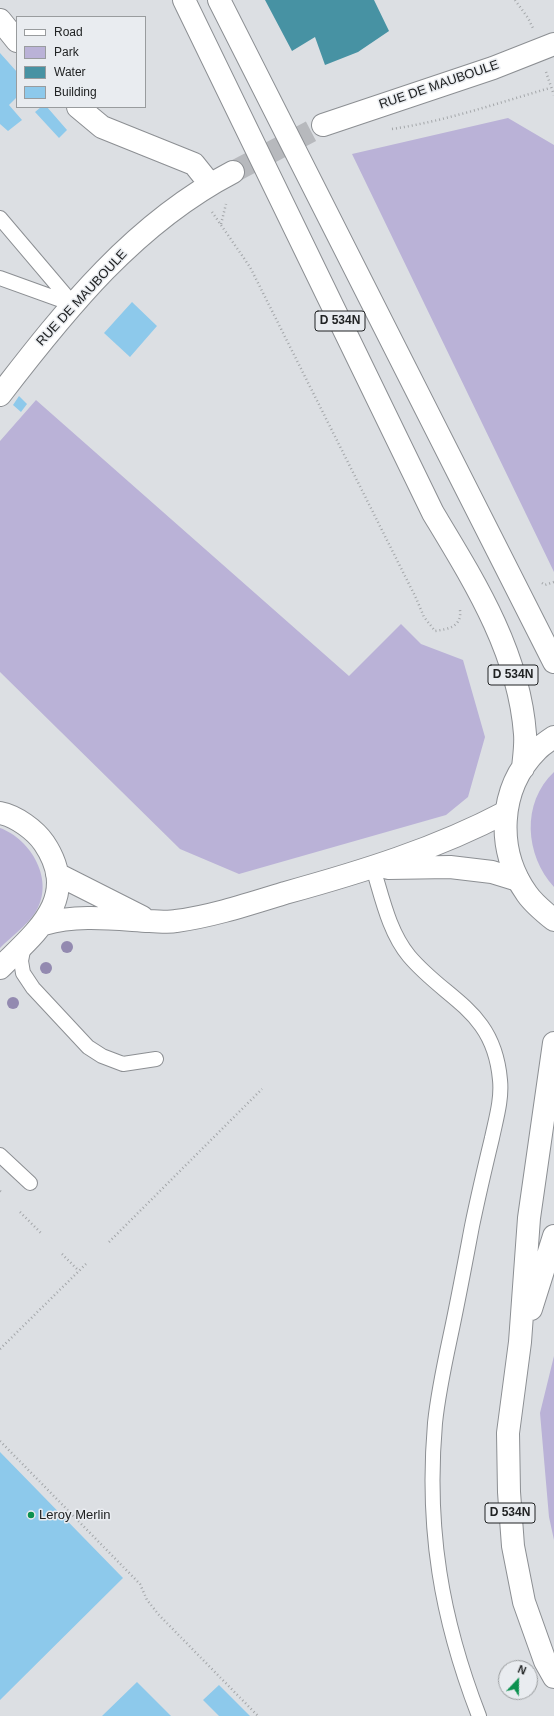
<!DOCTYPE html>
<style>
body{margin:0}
#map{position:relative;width:554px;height:1716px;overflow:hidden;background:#dcdfe3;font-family:Arial,sans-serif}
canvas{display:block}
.legend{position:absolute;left:16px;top:16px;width:130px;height:92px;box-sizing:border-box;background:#e9ecf0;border:1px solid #999c9e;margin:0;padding:5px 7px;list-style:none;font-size:12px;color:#212324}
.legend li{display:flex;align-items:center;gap:8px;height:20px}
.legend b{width:20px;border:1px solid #999c9e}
.north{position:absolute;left:498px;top:1660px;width:40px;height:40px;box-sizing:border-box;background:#e9ecf0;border:1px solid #999c9e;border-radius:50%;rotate:22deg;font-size:11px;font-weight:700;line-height:16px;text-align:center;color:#212324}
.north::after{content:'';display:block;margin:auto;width:14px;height:18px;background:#0b914f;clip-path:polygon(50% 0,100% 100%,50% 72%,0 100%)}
</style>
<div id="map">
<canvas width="554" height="1716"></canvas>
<ul class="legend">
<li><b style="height:5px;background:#fff"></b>Road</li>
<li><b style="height:11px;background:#bab2d7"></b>Park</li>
<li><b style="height:11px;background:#4792a3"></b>Water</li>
<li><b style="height:11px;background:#8dc9eb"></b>Building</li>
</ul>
<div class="north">N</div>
</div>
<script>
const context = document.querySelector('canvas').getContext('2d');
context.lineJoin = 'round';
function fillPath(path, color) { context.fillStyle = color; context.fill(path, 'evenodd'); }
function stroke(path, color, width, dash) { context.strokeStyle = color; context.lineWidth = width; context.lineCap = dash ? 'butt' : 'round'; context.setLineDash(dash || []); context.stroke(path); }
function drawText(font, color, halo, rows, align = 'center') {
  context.font = font + ' Arial,sans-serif'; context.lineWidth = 3; context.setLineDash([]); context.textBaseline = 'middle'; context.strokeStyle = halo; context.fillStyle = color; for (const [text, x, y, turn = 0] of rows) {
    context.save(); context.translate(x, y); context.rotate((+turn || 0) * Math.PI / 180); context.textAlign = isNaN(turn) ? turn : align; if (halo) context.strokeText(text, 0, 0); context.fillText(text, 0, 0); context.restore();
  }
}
const green = new Path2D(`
 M508,118L554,145V572L352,154Z
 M36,400L349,676L401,624L421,644L463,660L485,737L468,797L446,815L239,874L180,849L0,672V441Z
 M554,772V887C525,855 521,803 554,772Z
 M0,828C31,839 56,881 35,913C26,926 11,937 0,948Z
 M554,1356V1540L549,1517L540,1413Z`);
const water = new Path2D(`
 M265,0H374L389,31L358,52L325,65L315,37L292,51Z`);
const building = new Path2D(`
 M0,53L17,72V97L9,105L22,120L8,131L0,124Z
 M41,107H47L67,130L59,138L35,112Z
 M132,302L157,326L130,357L104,333Z
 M19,396L27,404L21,412L13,405Z
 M0,1452L123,1578L0,1700Z
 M137,1682L171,1716H102Z
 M219,1685L250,1716H219L203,1700Z`);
const streetTunnel = new Path2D(`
 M233,172L323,125`);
const path = new Path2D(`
 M515,0L528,18L533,28
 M546,72L554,95
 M392,129C446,121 498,103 550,88
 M212,212L250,267L416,598L424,617L435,631C448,629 462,627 460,610
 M221,224L226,204
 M542,583L545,585L554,582
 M0,1191L1,1192
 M20,1212L42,1234
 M109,1242L262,1089
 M62,1254L79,1271
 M0,1349L86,1264
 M0,1441L140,1584L147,1600L159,1615L258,1716`);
const lane = new Path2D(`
 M0,218L73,304
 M0,278L72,304
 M373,868C382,897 389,932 409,956C447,1001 494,1010 500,1080C502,1099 496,1119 492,1138C485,1167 478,1197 472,1226C465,1263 458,1301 450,1338C444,1366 438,1394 435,1423C426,1528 441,1618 479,1716
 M24,945L21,961L23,973L33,988L88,1047L102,1056L123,1064L156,1059
 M0,1155L30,1183`);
const street = new Path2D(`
 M0,20L17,41
 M78,107L102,127L194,164L210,184
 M323,125L493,68L554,44
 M0,395C66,309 135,223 233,172
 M0,813C16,816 35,830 44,843C81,898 37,931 0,968
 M388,868L450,867L492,872L518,880
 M57,874L142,917
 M44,924C77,914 115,919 149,921C158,921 168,923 176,921C213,916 249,904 285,893C361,872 436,849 506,812`);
const primary = new Path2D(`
 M184,0L433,513C474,581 519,652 525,734C526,745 524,757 523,768
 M219,0L554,662
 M554,737C548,741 542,745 537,750C498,789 496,851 527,894C534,904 544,912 554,920
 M554,1043L529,1218L520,1342L508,1433L509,1492L513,1546L524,1602L545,1661L554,1677
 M531,1309L554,1236`);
const trees = [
 [67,947],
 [46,968],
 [13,1003]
];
const markers = [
 [31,1515,4,"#0b914f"]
];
const shields = [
 [340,321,50],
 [513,675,50],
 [510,1513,50]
];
const shieldNames = [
 ["D 534N",340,321],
 ["D 534N",513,675],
 ["D 534N",510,1513]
];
const streetNames = [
 ["RUE DE MAUBOULE",439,85,-19],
 ["RUE DE MAUBOULE",82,298,-47]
];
const poiNames = [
 ["Leroy Merlin",39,1515]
];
fillPath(green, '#bab2d7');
fillPath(water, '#4792a3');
fillPath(building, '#8dc9eb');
stroke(streetTunnel, '#b7b9bd', 22, [22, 11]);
stroke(lane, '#8c8f93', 16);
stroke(street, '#8c8f93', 24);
stroke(primary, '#8c8f93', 24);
stroke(path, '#a3a6a9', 2.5, [1, 3]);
stroke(lane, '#fff', 14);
stroke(street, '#fff', 22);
stroke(primary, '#fff', 22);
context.fillStyle = '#938ab0';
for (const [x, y] of trees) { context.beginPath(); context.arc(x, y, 6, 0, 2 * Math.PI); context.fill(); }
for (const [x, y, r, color] of markers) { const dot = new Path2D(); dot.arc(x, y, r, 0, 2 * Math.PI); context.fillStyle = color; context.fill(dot); stroke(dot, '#e9ecf0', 1.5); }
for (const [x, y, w] of shields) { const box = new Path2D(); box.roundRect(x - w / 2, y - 10, w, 20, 3); context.fillStyle = '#e9ecf0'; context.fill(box); stroke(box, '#212324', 1); }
drawText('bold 12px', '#212324', null, shieldNames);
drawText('13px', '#212324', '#e9ecf0', streetNames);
drawText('13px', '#212324', '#e9ecf0', poiNames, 'left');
</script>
